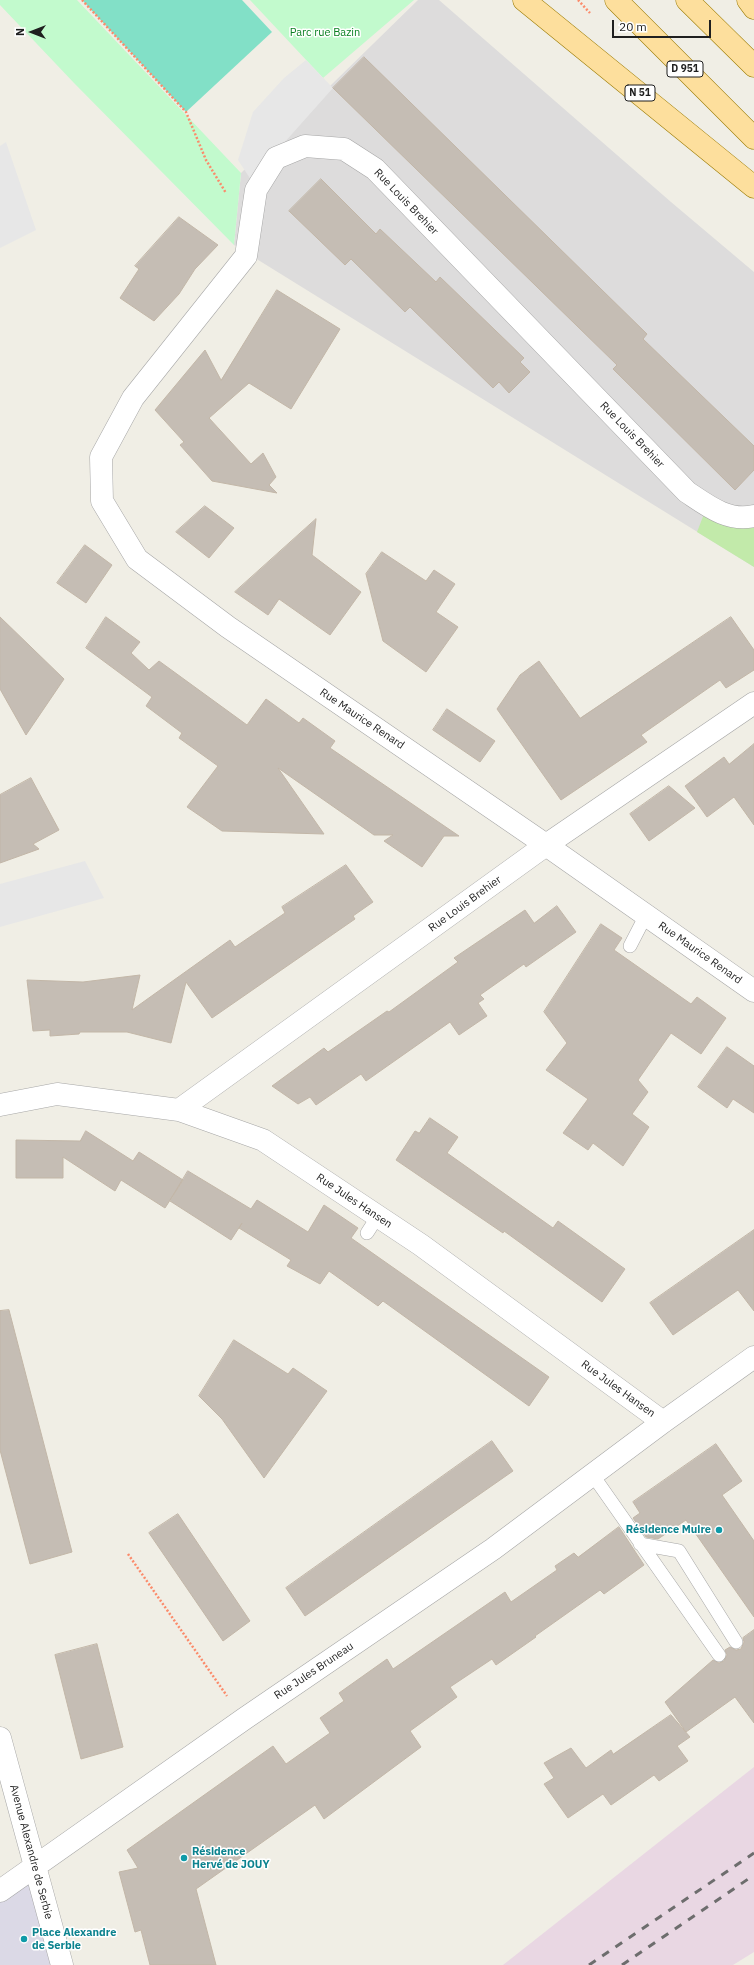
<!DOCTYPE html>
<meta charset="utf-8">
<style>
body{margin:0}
#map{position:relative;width:754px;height:1965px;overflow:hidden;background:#f0eee5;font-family:"IBM Plex Sans",sans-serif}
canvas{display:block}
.north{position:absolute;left:12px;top:12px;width:40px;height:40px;-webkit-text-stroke:3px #fff;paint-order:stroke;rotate:270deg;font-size:11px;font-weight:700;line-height:16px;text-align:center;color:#1f1f1f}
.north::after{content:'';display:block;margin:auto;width:14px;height:18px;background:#1f1f1f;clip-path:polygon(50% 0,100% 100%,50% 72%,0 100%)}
.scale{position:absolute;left:612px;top:20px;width:99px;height:18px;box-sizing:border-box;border:2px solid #1f1f1f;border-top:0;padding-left:5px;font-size:12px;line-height:14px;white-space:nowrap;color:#1f1f1f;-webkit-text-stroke:3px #fff;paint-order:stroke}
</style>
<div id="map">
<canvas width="754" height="1965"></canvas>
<div class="north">N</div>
<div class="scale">20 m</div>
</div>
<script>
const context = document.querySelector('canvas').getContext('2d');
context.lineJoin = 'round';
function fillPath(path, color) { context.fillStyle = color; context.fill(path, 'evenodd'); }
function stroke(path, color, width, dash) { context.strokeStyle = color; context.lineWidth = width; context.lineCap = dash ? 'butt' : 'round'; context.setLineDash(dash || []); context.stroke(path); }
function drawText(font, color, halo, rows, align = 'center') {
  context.font = font + ' "IBM Plex Sans",sans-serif'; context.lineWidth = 3; context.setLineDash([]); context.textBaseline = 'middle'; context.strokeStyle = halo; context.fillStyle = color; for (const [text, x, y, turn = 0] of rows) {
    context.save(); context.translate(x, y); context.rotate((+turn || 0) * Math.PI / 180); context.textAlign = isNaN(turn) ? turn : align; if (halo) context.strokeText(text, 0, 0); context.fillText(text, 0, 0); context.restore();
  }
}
const residential = new Path2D(`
 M418,0H439L671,202L754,272V567L234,245L241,173Z`);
const industrial = new Path2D(`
 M754,1767V1952L733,1965H503Z`);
const grass = new Path2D(`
 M704,514L754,521V567L697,532Z`);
const park = new Path2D(`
 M0,0H77L241,173L234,245L74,83L0,5Z
 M250,0H414L323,78Z`);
const pitch = new Path2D(`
 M82,0H242L272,32L186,112Z`);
const parking = new Path2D(`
 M306,60L333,88L251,180L238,160L253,112L284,78Z
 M6,142L36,230L0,248V146Z
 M85,861L104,898L0,927V884Z`);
const plaza = new Path2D(`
 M34,1867L62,1965H0V1891Z`);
const building = new Path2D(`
 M364,57L647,334L643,339L754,446V470L735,490L613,369L617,365L333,88Z
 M321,179L376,234L380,229L436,282L440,277L524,358L520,362L530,372L509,393L499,382L493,388L410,307L405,312L351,259L345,265L289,211Z
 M179,217L218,245L195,269L179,294L154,321L120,298L139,269L135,266Z
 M277,290L340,329L291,409L249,383L209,418L251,464L263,453L276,477L269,485L277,493L212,481L180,445L184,442L155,410L205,350L221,380Z
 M205,506L234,528L209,558L176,532Z
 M316,519L312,555L361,592L330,635L279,599L268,615L235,592Z
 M85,545L112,565L86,603L57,583Z
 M382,552L426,581L434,570L455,584L436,612L458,627L426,672L383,641L366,574Z
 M0,617L64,679L26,735L0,689Z
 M106,617L140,642L131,653L149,670L159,661L247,725L266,699L299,723L303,718L335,741L330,748L459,836H444L422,867L384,841L393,835H374L278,768L324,834L222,831L187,807L218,766L179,738L182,733L146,706L152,697L86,648Z
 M731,617L754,650V670L726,688L720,680L641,735L647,742L561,800L497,709L520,675L539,661L580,718Z
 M447,709L495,741L480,762L433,730Z
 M754,744V825L734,797L707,817L685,786L724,757L729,764Z
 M31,778L59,830L33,844L39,849L0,863V795Z
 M669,786L695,808L649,841L630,814Z
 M346,865L373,902L353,916L355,919L212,1018L186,982L171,1043L127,1032H80L79,1034L50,1036V1030L33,1031L27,980L83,982L140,975L132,1010L230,940L235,947L285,913L282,907Z
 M557,906L576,932L526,967L524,964L480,995L484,999L478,1003L487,1016L459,1035L450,1022L366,1081L361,1074L316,1105L310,1097L298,1104L272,1086L324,1048L328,1052L387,1011L389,1012L458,962L454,958L525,910L534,923Z
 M601,924L622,938L614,950L691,1004L697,997L726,1018L701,1054L671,1033L638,1080L648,1092L632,1114L649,1127L623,1166L593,1143L588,1150L563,1133L588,1099L546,1070L567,1043L544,1012Z
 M727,1047L754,1066V1113L733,1099L727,1108L698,1087Z
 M430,1118L458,1137L447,1153L553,1228L558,1221L625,1269L602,1302L504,1231L503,1233L396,1160L415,1131L419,1133Z
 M86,1131L133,1161L139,1152L183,1180L165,1208L121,1180L115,1191L63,1157V1178H16V1140L80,1141Z
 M188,1171L251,1209L257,1200L308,1232L324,1205L358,1228L351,1238L549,1377L529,1406L383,1301L378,1306L329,1271L320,1284L287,1266L291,1260L239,1228L242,1223L231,1240L170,1201Z
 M754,1230V1311L738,1290L673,1335L650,1303Z
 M9,1310L72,1552L30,1564L0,1450V1311Z
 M234,1340L288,1374L293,1368L327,1391L264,1478L222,1419L199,1396Z
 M492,1441L513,1471L305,1616L286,1588Z
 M716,1444L742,1481L722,1495L754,1541V1617L686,1520L658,1539L646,1537L633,1518L640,1513L633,1502Z
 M178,1514L250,1621L223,1641L149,1533Z
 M619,1527L644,1565L604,1594L600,1590L535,1636L536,1637L496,1665L492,1659L450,1687L457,1697L410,1731L421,1747L324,1819L315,1805L196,1889L216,1965H150L141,1930L135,1932L119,1872L138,1868L127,1850L273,1746L286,1764L330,1733L320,1718L344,1701L339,1693L387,1659L393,1669L505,1592L511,1602L557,1570L555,1566L574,1553L578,1557Z
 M754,1630V1723L735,1697L686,1732L665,1702L713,1660L719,1663L724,1661L727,1655L725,1650L730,1647L736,1650L741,1649L744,1642L743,1638Z
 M97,1644L123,1747L81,1759L55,1655Z
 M671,1715L690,1737L677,1746L688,1761L659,1781L654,1775L611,1805L603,1794L568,1818L544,1784L554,1778L544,1763L571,1748L586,1768L611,1750L613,1754Z`);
const path = new Path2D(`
 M82,0L186,112L206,160L226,193
 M578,0L590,13
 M128,1554L227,1696`);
const lane = new Path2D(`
 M630,946L646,915
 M367,1233L378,1216
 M592,1474L719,1655
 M640,1544L679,1551L736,1642`);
const street = new Path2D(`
 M754,516C728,522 708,506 687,492L375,169L344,149L305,146L276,158L256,190L246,256L133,398L101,457L102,501L137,559L228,627L546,845L754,991
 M0,1105L57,1094L179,1110L263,1140L421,1245L663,1422
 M179,1110L546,845L754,703
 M0,1738L62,1965
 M0,1891L244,1719L493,1549L663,1422L754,1357`);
const primary = new Path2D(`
 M524,0L754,187
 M616,0L754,138
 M687,0L754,66
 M748,0L754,8`);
const rail = new Path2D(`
 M589,1965L754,1853
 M622,1965L754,1875`);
const markers = [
 [719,1530,4,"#0f9aa8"],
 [184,1858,4,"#0f9aa8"],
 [24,1939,4,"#0f9aa8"]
];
const shields = [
 [685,69,36],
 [640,93,30]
];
const shieldNames = [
 ["D 951",685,69],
 ["N 51",640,93]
];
const parkNames = [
 ["Parc rue Bazin",325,33]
];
const streetNames = [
 ["Rue Louis Brehier",406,202,46],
 ["Rue Louis Brehier",632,435,46],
 ["Rue Maurice Renard",362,719,34],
 ["Rue Louis Brehier",465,904,-36],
 ["Rue Maurice Renard",700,953,35],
 ["Rue Jules Hansen",354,1201,34],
 ["Rue Jules Hansen",618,1389,36],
 ["Rue Jules Bruneau",314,1671,-34],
 ["Avenue Alexandre de Serbie",31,1852,75]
];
const cultureNames = [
 ["Résidence Muire",711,1530,"right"],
 ["Résidence",192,1852],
 ["Hervé de JOUY",192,1865],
 ["Place Alexandre",32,1933],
 ["de Serbie",32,1946]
];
fillPath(residential, '#dddcdc');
fillPath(industrial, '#e9d7e3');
fillPath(grass, '#c2eaaa');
fillPath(park, '#c2facd');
fillPath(pitch, '#82e0c7');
fillPath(parking, '#e7e7e7');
fillPath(plaza, '#dbd9e6');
fillPath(building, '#c5bdb4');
stroke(building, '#c2b6a7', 1);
stroke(lane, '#a6a6a6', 14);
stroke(street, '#a6a6a6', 23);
stroke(primary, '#9a7a00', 23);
stroke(path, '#fb8b6b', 2.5, [2, 2]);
stroke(lane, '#fff', 13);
stroke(street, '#fff', 22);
stroke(primary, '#fddf9d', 22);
stroke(rail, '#6d6d6d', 3, [8, 8]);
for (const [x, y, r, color] of markers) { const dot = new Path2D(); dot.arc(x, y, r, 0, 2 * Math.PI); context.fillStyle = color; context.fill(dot); stroke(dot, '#fff', 1.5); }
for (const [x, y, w] of shields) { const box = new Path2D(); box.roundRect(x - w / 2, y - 8, w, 16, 3); context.fillStyle = '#fff'; context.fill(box); stroke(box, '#1f1f1f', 1); }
drawText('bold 10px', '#1f1f1f', null, shieldNames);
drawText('11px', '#0a8022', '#fff', parkNames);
drawText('11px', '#1f1f1f', '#fff', streetNames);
drawText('bold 11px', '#0d838f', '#fff', cultureNames, 'left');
</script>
